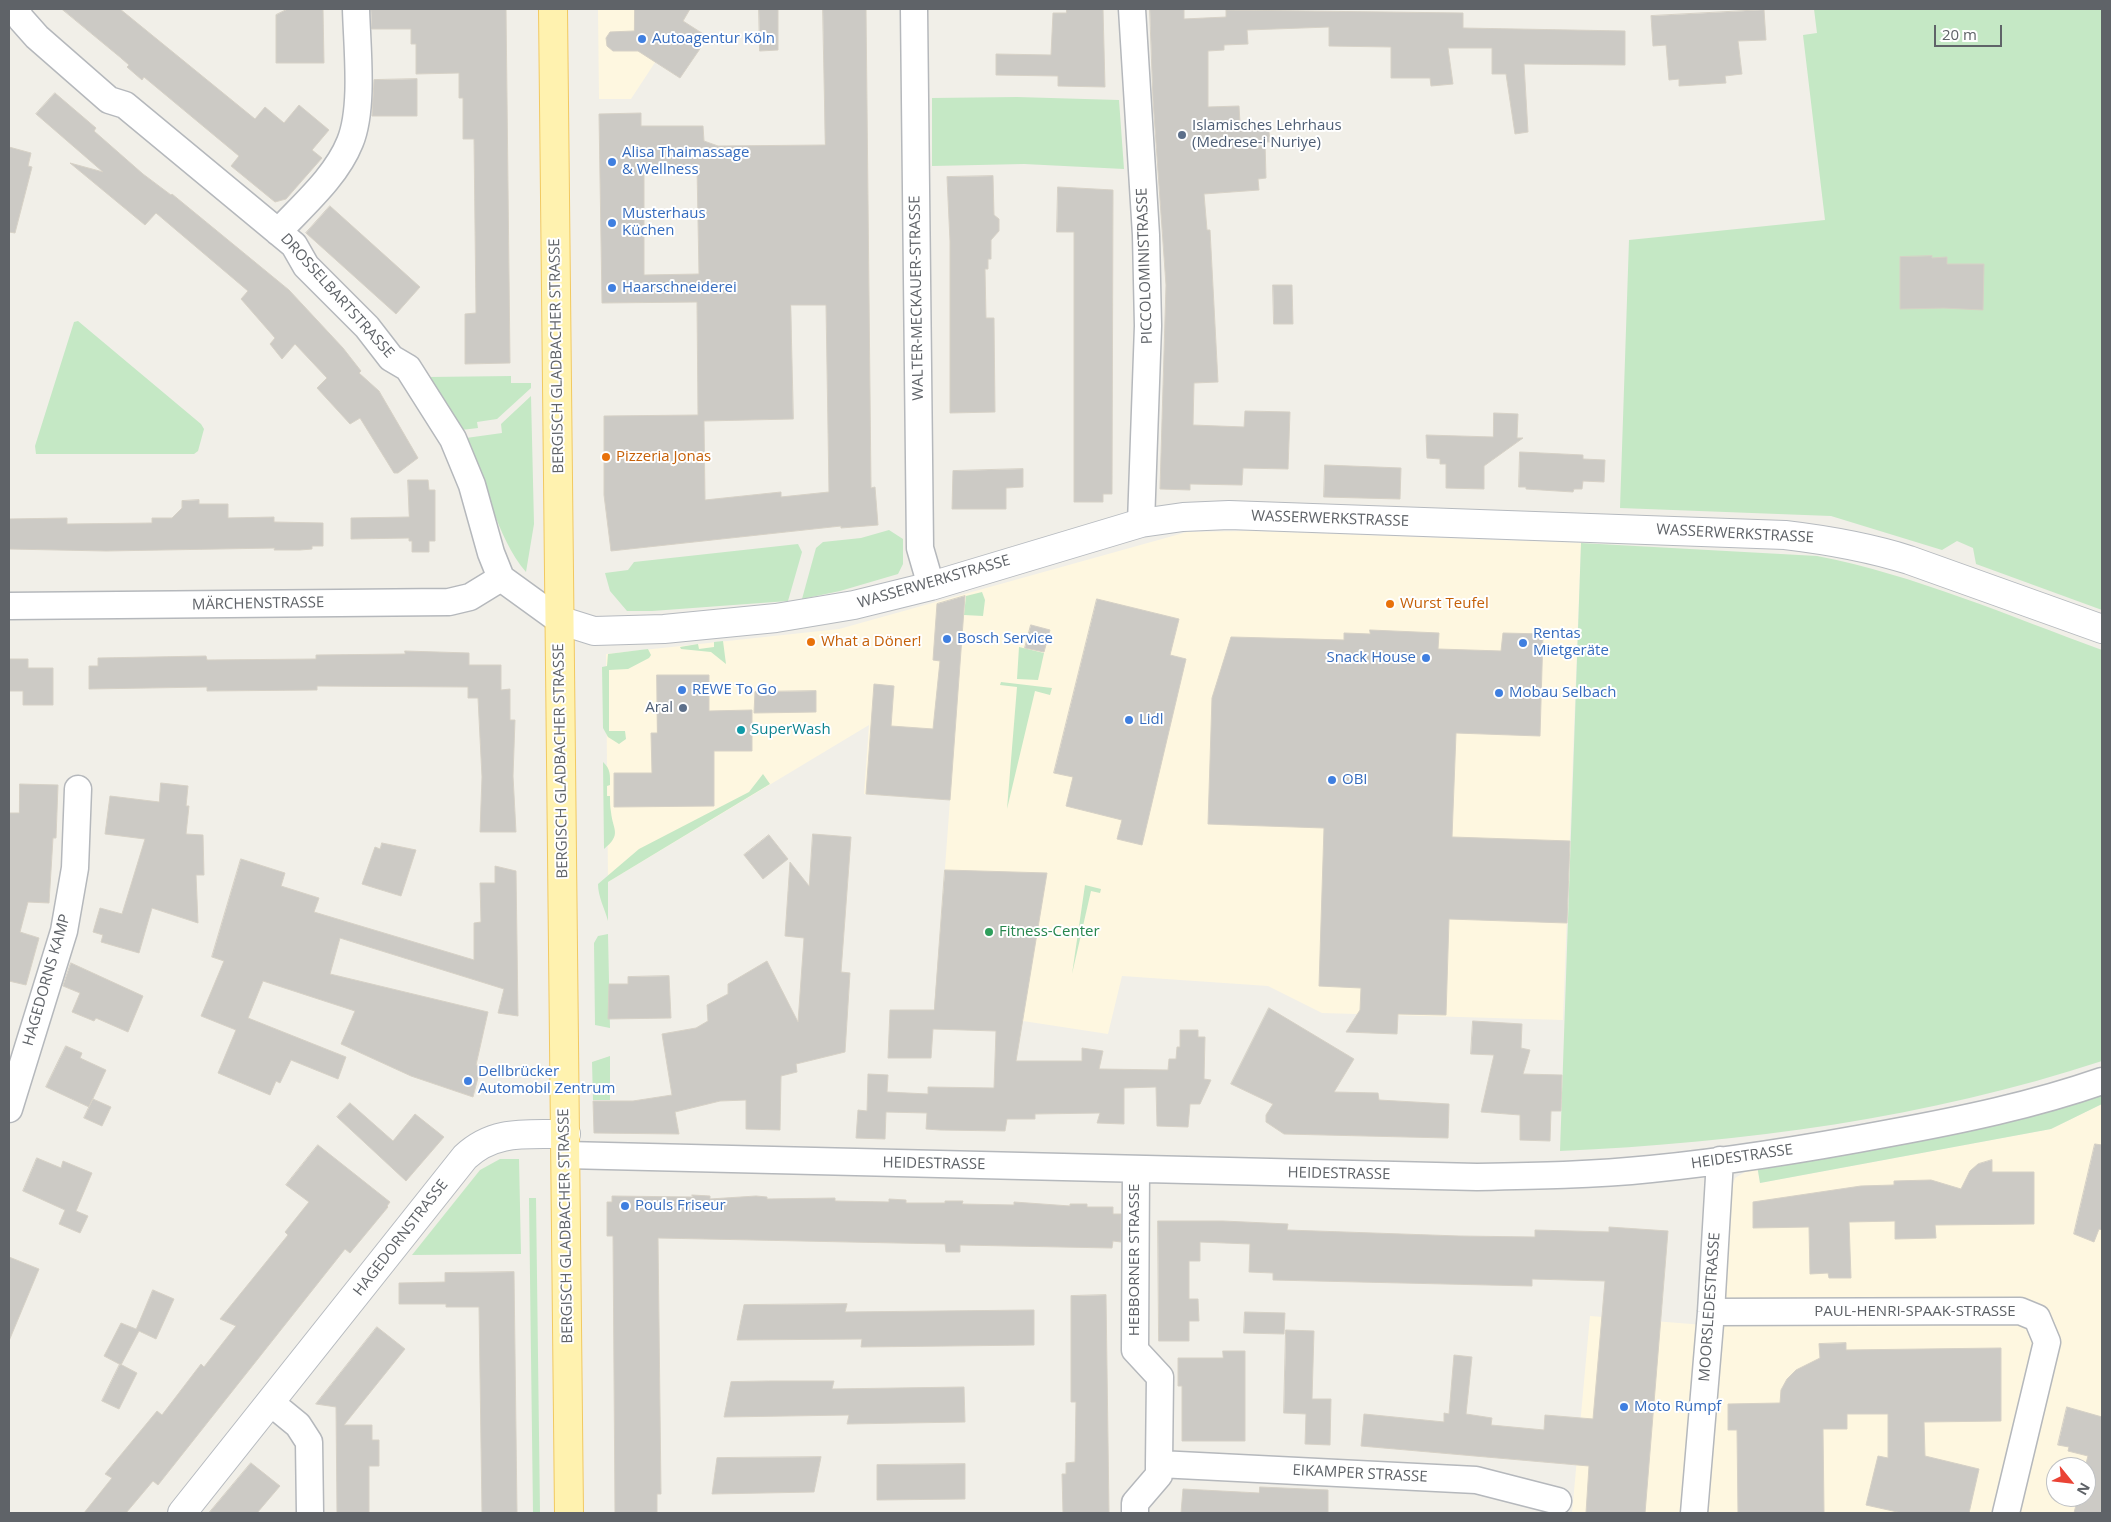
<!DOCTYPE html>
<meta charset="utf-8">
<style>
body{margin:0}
#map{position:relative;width:2111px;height:1522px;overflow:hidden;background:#f1efe8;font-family:"Open Sans",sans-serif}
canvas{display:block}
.frame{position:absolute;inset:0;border:10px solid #5f6368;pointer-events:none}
.north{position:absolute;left:2046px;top:1457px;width:50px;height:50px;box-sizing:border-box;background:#fff;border:1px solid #bfc1c3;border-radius:50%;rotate:119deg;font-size:14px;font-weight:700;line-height:20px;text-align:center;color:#5f6368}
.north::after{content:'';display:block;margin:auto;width:18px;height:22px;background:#ea4335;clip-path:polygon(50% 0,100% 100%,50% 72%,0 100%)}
.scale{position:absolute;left:1934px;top:25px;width:68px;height:22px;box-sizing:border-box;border:2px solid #5f6368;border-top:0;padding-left:6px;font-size:15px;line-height:18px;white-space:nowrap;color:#5f6368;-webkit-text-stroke:4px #fff;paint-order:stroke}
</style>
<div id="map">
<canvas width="2111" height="1522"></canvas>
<div class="frame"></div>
<div class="north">N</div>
<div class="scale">20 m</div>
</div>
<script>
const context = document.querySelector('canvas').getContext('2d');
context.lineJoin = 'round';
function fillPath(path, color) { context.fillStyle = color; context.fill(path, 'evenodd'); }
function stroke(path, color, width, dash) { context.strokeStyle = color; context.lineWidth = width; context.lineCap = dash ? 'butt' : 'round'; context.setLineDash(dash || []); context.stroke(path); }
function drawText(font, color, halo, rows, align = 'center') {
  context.font = font + ' "Open Sans",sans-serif'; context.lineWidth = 4; context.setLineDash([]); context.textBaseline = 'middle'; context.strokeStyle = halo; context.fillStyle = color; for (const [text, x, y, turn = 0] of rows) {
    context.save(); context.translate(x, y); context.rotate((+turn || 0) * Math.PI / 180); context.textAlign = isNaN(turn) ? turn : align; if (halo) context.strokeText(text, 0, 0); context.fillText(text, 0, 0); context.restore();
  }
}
const commercial = new Path2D(`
 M598,9H690L631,99H599Z
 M1248,531L1581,543L1563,1020L1322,1013L1268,986L1122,976L1108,1034L1023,1021L1027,993L936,990L950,800L864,794L869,725L608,882L606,654L839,629L1187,532Z
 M2102,1104V1513H1572L1590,1316L1717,1326L1727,1199L1735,1178L1757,1165L1760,1183L2051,1129ZM2056,1467H2086V1497H2056Z`);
const green = new Path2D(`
 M1814,9H2102V610L1976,564L1973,548L1957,541L1942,550L1831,516L1620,508L1629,240L1825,220L1803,35L1817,33Z
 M1017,97L1119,100L1124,169L1024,164L932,166V98Z
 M78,321L201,424L204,429L198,451L194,454H36L35,446L74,322Z
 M511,376V383H531V388L497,419L477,422L478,428L461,430L429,377Z
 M531,396L534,524L526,572C496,537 486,481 466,438L502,433L501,424Z
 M889,530L903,539V564L898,574L840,591L802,599L816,548L823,542L861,538Z
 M1581,543L1817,556C1915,575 2009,616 2102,650V1061C1928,1118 1743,1143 1560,1151Z
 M798,544L802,552L788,601L652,611H627L610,591L605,573L628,570L634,562Z
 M982,592L985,600L983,616L964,615L966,596Z
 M723,641L726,664L711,652L681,649L680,647L698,644L699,649L714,647V642Z
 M1019,647L1044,653L1038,680L1017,679Z
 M648,649L651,655L649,658L628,669L609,670V731H625L626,739L619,744L608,737L603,728L602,667L607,666L608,654Z
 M1001,682L1052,688L1050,695L1035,691L1007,809L1017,687L1000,685Z
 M603,762C611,769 610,776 610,785L607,786V796H610C610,801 610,807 611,812C613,831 622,834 604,849Z
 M763,774L770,784L608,882V921C605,909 598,897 598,884L639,849L749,792Z
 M1085,885L1101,889L1100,893L1091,891L1072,974Z
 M608,934L610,1028L595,1025L594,943L598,936Z
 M610,1056V1100H593L592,1062Z
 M2102,1089V1104L2051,1129L1760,1183L1757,1165Z
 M500,1159H519L521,1254L412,1255L480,1170Z
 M529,1198H536L540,1513H533Z`);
const building = new Path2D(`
 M62,9H120L255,119L265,107L284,123L299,105L329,130L312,150L322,158L286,199L275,202L231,166L239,156L144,77L142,80L127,67L129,65L121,58Z
 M288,9H323L324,63H276V15Z
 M371,9H506L510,363L465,364V314L476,313L474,139H463V98H459V73L416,74V44H411V29H372Z
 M635,9H690L683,21L708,37L680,78L638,51H613L607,46L606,38L610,32L634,31Z
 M759,9H778V50L760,51Z
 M823,9H866L871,488L875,487L878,525L841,528V526L611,551L604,495V416L698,415L697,302L602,303L599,114L641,113V126H703L704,141L718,146L825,145ZM697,167L699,274L644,275V168ZM791,305H826L829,492L781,497V492L705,500L704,421L793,419Z
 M1067,9H1103L1105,87L1058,86V76L996,75V54L1051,55L1053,13H1066Z
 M1150,9H1184V19L1226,17V10L1463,13V28L1625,31V65L1524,64L1528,132L1515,134L1506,74H1492V48H1448L1453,84L1431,86L1430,78H1391V47L1329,46V27L1247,30L1248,44L1224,45V50L1208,51V107L1239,106L1240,123H1268L1270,142H1265L1266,178L1258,179L1259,190L1204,194L1207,230H1210L1218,382L1194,383L1193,425L1244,427L1245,411L1290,412L1288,469L1243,468L1242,485L1190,484V490L1160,489L1166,285L1153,100Z
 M1764,10L1766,40L1738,41L1742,74L1725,76L1726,83L1679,86V79L1669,80L1666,45L1653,46L1651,16Z
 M417,79V116H372L374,80Z
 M55,93L96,128L94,131L143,174L171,195L172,194L289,290L343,348L361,371L359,373L379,391L418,458L398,473H394L360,418L350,424L317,388L327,378L295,344L282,359L270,344L275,338L241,299L248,291L156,213L145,225L70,163L103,172L36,114Z
 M9,147L31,153L28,166L32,167L15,233L9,232Z
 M993,176L994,215L999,219V231L991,240V259H988V269H985L986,318H994L995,412L950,413V241L947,177Z
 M1058,187L1113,190L1112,494H1103V502H1074V232H1057Z
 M330,206L420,287L396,314L306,233Z
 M1932,256V258L1947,257V264H1984L1983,310L1944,308L1900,309V257Z
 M1273,285H1292L1293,324H1274Z
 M1494,413L1518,414L1517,438H1523L1484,466V489L1446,488V464H1440V459L1427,458L1426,435L1493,437Z
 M1520,452L1583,455V459L1605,460L1604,482L1583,481L1582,489H1574L1573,492L1526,489V487H1519Z
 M1325,465L1401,468L1400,499L1324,497Z
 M1023,469V487L1006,488V509H952L953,471Z
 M408,480H428L429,490H435V541H429V552H412V541H409V538L351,539V518L409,517Z
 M199,500V504H228V518L274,517V522L323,523V546H312V549L300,550H274L275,548L106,551L9,549V519L67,518V524L152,523V518H172L182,508V501Z
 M965,596L950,800L866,794L874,684L894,686L891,726L933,729L940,661L933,660L937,604Z
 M1097,599L1179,619L1170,655L1186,659L1142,845L1117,839L1122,820L1066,806L1073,777L1054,773Z
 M1031,625L1050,630L1044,652L1025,648Z
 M1370,630L1439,633L1438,649L1501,651L1503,633L1543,634L1540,736L1456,733L1452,837L1570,841L1567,923L1449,919L1446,1015L1398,1014L1397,1034L1346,1032L1360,1010L1361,988L1319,986L1324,828L1208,824L1212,698L1231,637L1344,640V633L1370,634Z
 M405,651L469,653V665H501V690L510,689V720H515L513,776L516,832H480L482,777L478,698H468V687L317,686V690L207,691V687L89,689V666H98V658L206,656L207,660L316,659V655L405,654Z
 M9,659H28V668H53V705H23V691H9Z
 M657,675H709V711L752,710V751H714V806L614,807V773H652L651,733H657Z
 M816,691V712L754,713L755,692Z
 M161,783L188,786L186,806H189L186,834L203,835L204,875H196L198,923L152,908L139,953L101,942L103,935L93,932L100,908L122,914L145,839L105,834L110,796L159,802Z
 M20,784L58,785L56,838H53L49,903L28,902L20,932L39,938L26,985L9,981V813H19Z
 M813,834L851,837L841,972L850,973L845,1052L796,1064L797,1072L781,1076L780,1130L746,1129V1100L720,1101L675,1112L679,1134L594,1133L593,1101H633L672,1095L662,1034L696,1028L708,1021L707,1005L728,994V984L767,961L798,1022L804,938L785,936L790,862L809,886Z
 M769,835L788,859L763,879L744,855Z
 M382,843L416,850L401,896L362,884L375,847L380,849Z
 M241,859L285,873L281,886L319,898L314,912L474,960V923L481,922L480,883H495V866L516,871L518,1016L498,1013L504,989L340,938L330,974L488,1012L476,1065L481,1066L473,1097L411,1076L341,1044L355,1011L263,981L248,1018L346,1057L338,1079L291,1060L280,1083L276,1081L270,1095L218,1073L236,1030L201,1016L224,961L212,957Z
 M945,870L1047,873L1016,1061H1082V1048L1103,1051L1099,1069L1168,1070L1169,1059H1176L1177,1047H1180V1030H1198V1037H1205L1204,1079L1211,1080L1200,1104H1190L1188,1127L1157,1126L1156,1087L1124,1088V1124L1097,1123L1100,1113L1035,1114V1119H1007L1005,1131L940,1130L926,1129L927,1113L886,1112L885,1139L856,1138L858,1110L867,1111L868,1074L888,1075L887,1092L928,1094V1087L994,1088L996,1031L933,1029L931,1058H888L890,1010H934Z
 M71,963L143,996L128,1032L96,1018L94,1021L72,1012L80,993L63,986Z
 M669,976L671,1018L608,1019L609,984H628V977Z
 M1269,1008L1354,1059L1334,1092L1378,1093L1379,1100L1449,1104L1448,1138L1284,1134L1266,1122V1115L1273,1104L1231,1084Z
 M1473,1021L1522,1024L1521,1048L1530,1050L1523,1074L1562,1075L1561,1111H1551L1550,1141L1520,1140V1115L1481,1112L1494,1055L1471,1054Z
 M66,1046L82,1053L80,1058L106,1070L89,1107L46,1087Z
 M93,1099L111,1107L102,1126L84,1118Z
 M350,1103L393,1141L415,1114L444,1137L406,1181L337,1117Z
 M2095,1144L2102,1145V1230L2099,1229L2094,1242L2074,1234Z
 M318,1145L390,1202L387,1206L388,1207L350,1253L345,1249L158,1485L153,1481L126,1513H84L112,1478L105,1474L157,1411L162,1415L201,1364L204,1367L236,1326L220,1319L288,1235L285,1232L309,1202L286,1185Z
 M37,1158L61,1168L63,1161L92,1173L76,1211L88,1216L80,1233L59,1224L65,1210L23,1191Z
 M1992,1160V1172H2034V1224L1935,1225L1936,1238L1895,1239V1221L1849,1222L1851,1278H1829L1828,1273L1810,1274L1809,1227L1753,1228V1202L1861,1186L1894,1185V1181L1931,1180L1961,1189L1970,1171L1978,1164Z
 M692,1195L710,1196V1199L756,1196L767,1197V1199L835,1198V1201L889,1202V1199L906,1200V1203H945V1201H963L962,1204L1014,1205V1202L1070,1206V1204H1087V1207H1113V1214H1121V1242L1113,1241L1112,1248L960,1245V1252H946L945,1244L658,1238L661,1494H657V1513H615L613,1236H607V1202H612V1196L693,1197Z
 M1158,1221H1223L1288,1224L1287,1230L1459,1236L1535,1237V1230L1609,1232V1227L1668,1231L1645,1513H1586L1589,1466L1361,1446L1364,1414L1444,1422V1413L1449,1414L1454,1355L1472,1357L1466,1414L1492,1418L1491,1425L1544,1430L1545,1415L1593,1419L1605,1281L1532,1279V1286L1273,1280V1273L1249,1272L1250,1244L1200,1242V1261H1189V1299H1198L1199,1321H1189V1341H1159Z
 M9,1257L39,1269L9,1341Z
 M514,1272L517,1513H482L479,1307H446V1304H399V1283L445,1282V1273Z
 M153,1290L174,1299L156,1339L139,1331L121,1365L104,1356L121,1323L136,1329Z
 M1106,1295L1109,1513H1063L1062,1474H1066V1463L1075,1462L1076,1402H1071V1296Z
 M847,1304L845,1312L1034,1310V1345L861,1347L862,1339L737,1340L744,1305Z
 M1245,1312L1285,1313L1284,1334L1244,1333Z
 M377,1327L405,1349L344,1425H372V1440H379V1466H369V1513H337L336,1407L316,1404Z
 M1286,1330L1314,1331L1312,1399H1331L1330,1445L1305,1444L1306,1414L1284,1413Z
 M1846,1343V1350L2001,1348V1421L1924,1422L1925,1456L1979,1469L1969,1513H1902L1866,1505L1878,1456L1888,1458V1414H1847V1429H1823L1824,1513H1738L1737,1430H1728V1404L1780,1403L1781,1390L1787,1379L1796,1370L1820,1358L1819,1344Z
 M1223,1351H1245V1441H1182V1386H1178V1358H1223Z
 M120,1364L137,1373L119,1409L102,1401Z
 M769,1381H834L832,1389L964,1387L965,1422L847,1424L849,1415L724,1417L731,1382Z
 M2067,1407L2102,1417V1513H2074L2078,1497H2086L2085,1467L2088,1456L2068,1451L2069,1447L2058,1445Z
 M821,1457L814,1492L712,1494L717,1458Z
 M251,1463L280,1486L257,1513H209Z
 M965,1464V1499L877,1500V1465Z
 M1260,1487L1328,1490V1513H1181L1183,1489L1259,1493Z`);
const street = new Path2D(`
 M16,9L21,19L37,37L109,100L125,105L294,245L306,266L367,327L391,358L408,368L453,439L472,485L491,553L501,578L559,620
 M914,9L920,548L931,586
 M1132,9L1146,235L1148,326L1141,523
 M278,232C303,205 336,177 350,142C364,108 357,47 356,9
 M9,606L449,602L470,597L501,578
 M9,1109L64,931L75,868L78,789
 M566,1155L1477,1177C1535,1176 1593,1175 1651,1169C1731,1161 1811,1148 1890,1133C1961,1120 2033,1105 2102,1081
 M1711,1312L2020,1311L2037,1318L2047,1342L2006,1513
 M270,1402L298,1425L309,1442L310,1513
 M1159,1464L1476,1480L1558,1501
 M1135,1513V1503L1159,1475V1464L1160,1377L1135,1350L1136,1169
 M1694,1513L1711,1312L1720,1160`);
const secondary = new Path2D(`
 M559,620L594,631L664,629L776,618L854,605L931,586L1141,523L1183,517L1229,515L1785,535C1827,540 1868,547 1909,560L2102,629
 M182,1513L465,1157C495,1129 527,1135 566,1134`);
const primary = new Path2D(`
 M553,9L569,1513`);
const markers = [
 [642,39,5,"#3f7fe0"],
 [1182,135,5,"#5c6f8a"],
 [612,162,5,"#3f7fe0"],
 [612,223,5,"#3f7fe0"],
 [612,288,5,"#3f7fe0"],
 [606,457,5,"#e8710a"],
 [1390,604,5,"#e8710a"],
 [947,639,5,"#3f7fe0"],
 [811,642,5,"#e8710a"],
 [1523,643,5,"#3f7fe0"],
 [1426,658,5,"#3f7fe0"],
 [682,690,5,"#3f7fe0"],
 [1499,693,5,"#3f7fe0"],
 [683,708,5,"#5c6f8a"],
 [1129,720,5,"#3f7fe0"],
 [741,730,5,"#0f9aa8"],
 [1332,780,5,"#3f7fe0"],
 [989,932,5,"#2e9e5b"],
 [468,1081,5,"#3f7fe0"],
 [625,1206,5,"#3f7fe0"],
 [1624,1407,5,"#3f7fe0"]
];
const shopNames = [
 ["Autoagentur Köln",652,39],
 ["Alisa Thaimassage",622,153],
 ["& Wellness",622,170],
 ["Musterhaus",622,214],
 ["Küchen",622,231],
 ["Haarschneiderei",622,288],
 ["Rentas",1533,634],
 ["Mietgeräte",1533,651],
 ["Bosch Service",957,639],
 ["Snack House",1416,658,"right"],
 ["REWE To Go",692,690],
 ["Mobau Selbach",1509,693],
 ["Lidl",1139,720],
 ["OBI",1342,780],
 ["Dellbrücker",478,1072],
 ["Automobil Zentrum",478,1089],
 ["Pouls Friseur",635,1206],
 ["Moto Rumpf",1634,1407]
];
const serviceNames = [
 ["Islamisches Lehrhaus",1192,126],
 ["(Medrese-i Nuriye)",1192,143],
 ["Aral",673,708,"right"]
];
const streetNames = [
 ["PICCOLOMINISTRASSE",1145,266,-92],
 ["DROSSELBARTSTRASSE",337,296,48],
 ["WALTER-MECKAUER-STRASSE",917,298,-91],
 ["BERGISCH GLADBACHER STRASSE",557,356,-91],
 ["WASSERWERKSTRASSE",1330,519,2],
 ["WASSERWERKSTRASSE",1735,534,3],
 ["WASSERWERKSTRASSE",934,582,-16],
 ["MÄRCHENSTRASSE",258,604,-1],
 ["BERGISCH GLADBACHER STRASSE",561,761,-91],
 ["HAGEDORNS KAMP",47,980,-74],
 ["HEIDESTRASSE",1742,1157,-8],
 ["HEIDESTRASSE",934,1164,1],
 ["HEIDESTRASSE",1339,1174,1],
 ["BERGISCH GLADBACHER STRASSE",566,1226,-91],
 ["HAGEDORNSTRASSE",401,1238,-52],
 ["HEBBORNER STRASSE",1135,1260,-90],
 ["MOORSLEDESTRASSE",1710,1307,-86],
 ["PAUL-HENRI-SPAAK-STRASSE",1915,1312],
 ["EIKAMPER STRASSE",1360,1474,3]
];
const foodNames = [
 ["Pizzeria Jonas",616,457],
 ["Wurst Teufel",1400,604],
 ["What a Döner!",821,642]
];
const cultureNames = [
 ["SuperWash",751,730]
];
const leisureNames = [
 ["Fitness-Center",999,932]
];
fillPath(commercial, '#fef7e0');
fillPath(green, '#c5e8c5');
fillPath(building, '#cccac5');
stroke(building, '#d6d1c6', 1);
stroke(street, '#b5b8bc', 29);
stroke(secondary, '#b6babf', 30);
stroke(primary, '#f2c960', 30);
stroke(street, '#fff', 26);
stroke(secondary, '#fff', 28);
stroke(primary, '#fff2af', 28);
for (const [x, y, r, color] of markers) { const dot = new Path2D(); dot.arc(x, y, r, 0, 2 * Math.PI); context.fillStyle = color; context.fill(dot); stroke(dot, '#fff', 2); }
drawText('15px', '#366cbe', '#fff', shopNames, 'left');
drawText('15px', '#4e5e75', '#fff', serviceNames, 'left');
drawText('15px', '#5f6368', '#fff', streetNames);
drawText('15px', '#c56008', '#fff', foodNames, 'left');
drawText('15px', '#0d838f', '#fff', cultureNames, 'left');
drawText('15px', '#27864d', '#fff', leisureNames, 'left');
</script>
